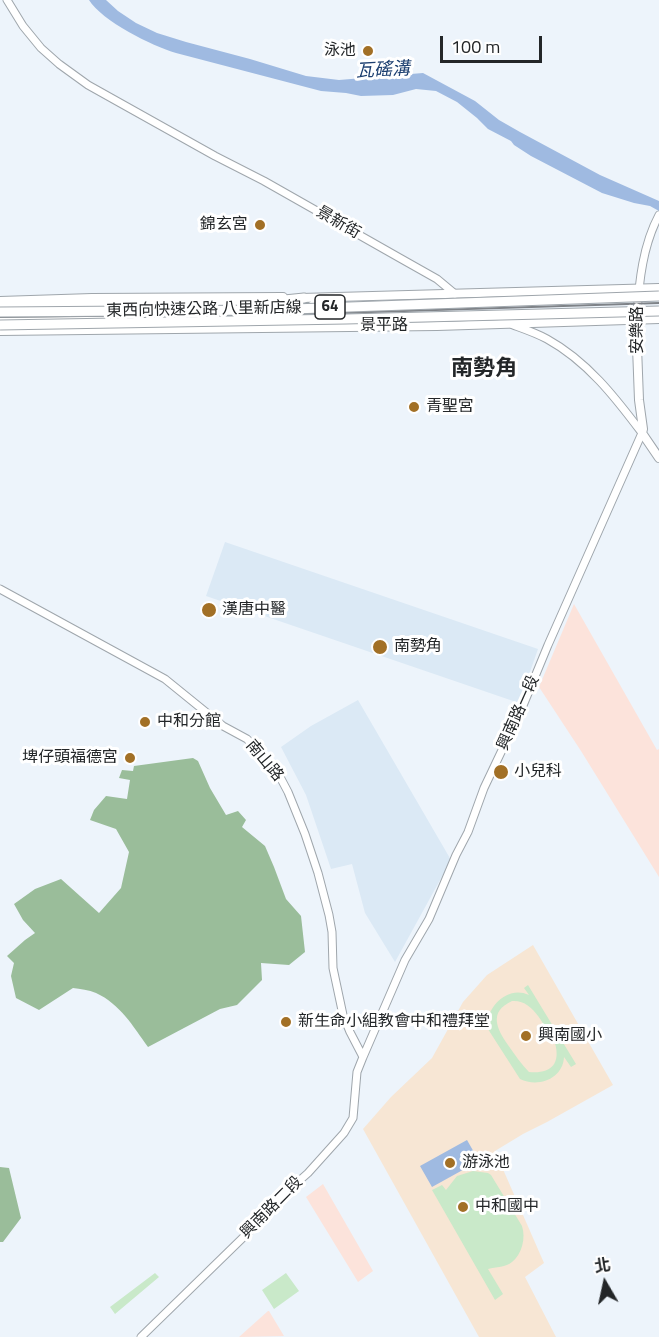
<!DOCTYPE html>
<meta charset="utf-8">
<style>
body{margin:0}
#map{position:relative;width:659px;height:1337px;overflow:hidden;background:#edf4fb;font-family:"Titillium Web","Noto Sans TC",sans-serif}
canvas{display:block}
.north{position:absolute;left:575px;top:1253px;width:60px;height:60px;-webkit-text-stroke:4px #fff;paint-order:stroke;rotate:351deg;font-size:16px;font-weight:700;line-height:24px;text-align:center;color:#232628}
.north::after{content:'';display:block;margin:auto;width:21px;height:27px;background:#232628;clip-path:polygon(50% 0,100% 100%,50% 72%,0 100%)}
.scale{position:absolute;left:440px;top:36px;width:102px;height:27px;box-sizing:border-box;border:3px solid #232628;border-top:0;padding-left:8px;font-size:18px;line-height:21px;white-space:nowrap;color:#232628;-webkit-text-stroke:4px #fff;paint-order:stroke}
</style>
<div id="map">
<canvas width="659" height="1337"></canvas>
<div class="north">北</div>
<div class="scale">100 m</div>
</div>
<script>
const context = document.querySelector('canvas').getContext('2d');
context.lineJoin = 'round';
function fillPath(path, color) { context.fillStyle = color; context.fill(path, 'evenodd'); }
function stroke(path, color, width, dash) { context.strokeStyle = color; context.lineWidth = width; context.lineCap = dash ? 'butt' : 'round'; context.setLineDash(dash || []); context.stroke(path); }
function drawText(font, color, halo, rows, align = 'center') {
  context.font = font + ' "Titillium Web","Noto Sans TC",sans-serif'; context.lineWidth = 6; context.setLineDash([]); context.textBaseline = 'middle'; context.strokeStyle = halo; context.fillStyle = color; for (const [text, x, y, turn = 0] of rows) {
    context.save(); context.translate(x, y); context.rotate((+turn || 0) * Math.PI / 180); context.textAlign = isNaN(turn) ? turn : align; if (halo) context.strokeText(text, 0, 0); context.fillText(text, 0, 0); context.restore();
  }
}
const commercial = new Path2D(`
 M574,604L657,750L659,749V877L581,751L539,687Z
 M323,1184L373,1271L358,1282L306,1197Z
 M269,1311L284,1336L239,1337L268,1311Z`);
const built = new Path2D(`
 M225,542L538,649L519,703L206,596Z
 M358,700L451,860L395,962L365,913L352,864L331,869L306,795L281,747L311,726Z`);
const education = new Path2D(`
 M533,945L613,1085L547,1122L523,1134L495,1151L544,1263L525,1277L556,1337H479L363,1129L391,1097L432,1058L463,1002L487,975Z`);
const green = new Path2D(`
 M528,985L576,1064L571,1067L564,1057C563,1079 538,1088 520,1079L486,1026C488,1006 508,985 529,995L524,988ZM512,1001C534,999 544,1027 555,1043C561,1065 550,1074 529,1072C521,1064 515,1055 508,1045C497,1029 488,1012 512,1001Z
 M473,1171L488,1173L491,1175L522,1226C526,1238 522,1254 512,1262C506,1267 496,1267 488,1269L503,1294L495,1300L432,1190L442,1185L446,1190L457,1176Z
 M155,1273L159,1277L115,1314L110,1307Z
 M286,1273L299,1291L274,1309L262,1290Z`);
const forest = new Path2D(`
 M193,758L198,761L210,788L226,815L238,811L246,820L242,827L265,846L274,867L286,899L301,916L305,952L289,965L261,963L262,980L237,1005L220,1009L148,1047C133,1026 120,1004 96,993C89,990 80,989 73,988L39,1010L16,998L11,976L14,963L7,956L25,940L35,933L23,920L14,904L35,889L61,879L99,913L121,888L129,852L116,829L90,820L94,810L106,796L127,799L130,780L119,778L122,770L133,771L134,766Z
 M0,1167L9,1168L21,1218L3,1242H0Z`);
const water = new Path2D(`
 M89,0H106L118,11L136,23L157,33L186,42L250,59L306,76L339,80L423,73L475,101L499,120L520,132L600,175L659,201V211L650,206L634,203L602,193L531,156L514,145L511,141L488,129L477,118L457,102L436,91L416,89L393,95L361,96L346,93L321,91L176,53C152,46 102,21 89,0Z
 M467,1140L479,1161L432,1187L420,1166Z`);
const tertiary = new Path2D(`
 M7,0L23,26L41,48L59,64L88,85L215,156L264,181L398,257L437,279L455,294
 M637,315C639,281 643,245 659,215
 M0,589L165,679L223,726L247,739L265,758L279,775L288,792L305,834L318,873L329,915L332,932L333,968L343,1015L350,1032L363,1057
 M141,1337L259,1222L273,1204L308,1173L344,1133L353,1118L357,1072L363,1057L405,960L429,919L456,855L468,832L484,788L522,708L548,645L642,433C615,397 587,361 547,339C536,333 524,329 513,325`);
const secondary = new Path2D(`
 M301,298L659,288
 M0,301L92,298L283,297
 M0,317L284,315L301,311L326,299
 M636,320L639,400L643,429L642,433L659,458
 M0,331L437,326L659,319`);
const trunk = new Path2D(`
 M0,305L265,302L304,298`);
const rail = new Path2D(`
 M0,317L340,313L659,303`);
const trunkBridge = new Path2D(`
 M0,312L265,310L659,296
 M0,325L346,319L659,311`);
const markers = [
 [368,51,6,"#a27026"],
 [260,225,6,"#a27026"],
 [414,407,6,"#a27026"],
 [209,610,8,"#a27026"],
 [380,647,8,"#a27026"],
 [145,722,6,"#a27026"],
 [130,758,6,"#a27026"],
 [501,772,8,"#a27026"],
 [286,1022,6,"#a27026"],
 [526,1036,6,"#a27026"],
 [450,1163,6,"#a27026"],
 [463,1207,6,"#a27026"]
];
const shields = [
 [330,307,30]
];
const shieldNames = [
 ["64",330,307]
];
const poiNames = [
 ["泳池",356,51,"right"],
 ["錦玄宮",248,225,"right"],
 ["青聖宮",426,407],
 ["漢唐中醫",222,610],
 ["南勢角",394,647],
 ["中和分館",157,722],
 ["埤仔頭福德宮",118,758,"right"],
 ["小兒科",514,772],
 ["新生命小組教會中和禮拜堂",298,1022],
 ["興南國小",538,1036],
 ["游泳池",462,1163],
 ["中和國中",475,1207]
];
const streetNames = [
 ["景新街",338,223,30],
 ["東西向快速公路 八里新店線",204,310,-1],
 ["景平路",384,326],
 ["安樂路",638,330,-90],
 ["興南路一段",519,713,-66],
 ["南山路",264,761,50],
 ["興南路二段",272,1208,-45]
];
const waterNames = [
 ["瓦磘溝",383,71,-3]
];
const districtNames = [
 ["南勢角",484,370]
];
fillPath(commercial, '#fce3db');
fillPath(built, '#dbe9f5');
fillPath(education, '#f7e6d4');
fillPath(green, '#c9e9c9');
fillPath(forest, '#9abd9a');
fillPath(water, '#9fbae1');
stroke(tertiary, '#9fa6ac', 9);
stroke(secondary, '#9fa6ac', 10);
stroke(trunk, '#9fa6ac', 11);
stroke(tertiary, '#fff', 7);
stroke(secondary, '#fff', 8);
stroke(trunk, '#fff', 9);
stroke(rail, '#7e8287', 2);
stroke(trunkBridge, '#9fa6ac', 11, []);
stroke(trunkBridge, '#fff', 9);
for (const [x, y, r, color] of markers) { const dot = new Path2D(); dot.arc(x, y, r, 0, 2 * Math.PI); context.fillStyle = color; context.fill(dot); stroke(dot, '#fff', 2); }
for (const [x, y, w] of shields) { const box = new Path2D(); box.roundRect(x - w / 2, y - 12, w, 24, 4.5); context.fillStyle = '#fff'; context.fill(box); stroke(box, '#232628', 1.5); }
drawText('bold 15px', '#232628', null, shieldNames);
drawText('16px', '#232628', '#fff', poiNames, 'left');
drawText('16px', '#232628', '#fff', streetNames);
drawText('italic 18px', '#1c3f70', '#fff', waterNames);
drawText('bold 22px', '#232628', '#fff', districtNames);
</script>
